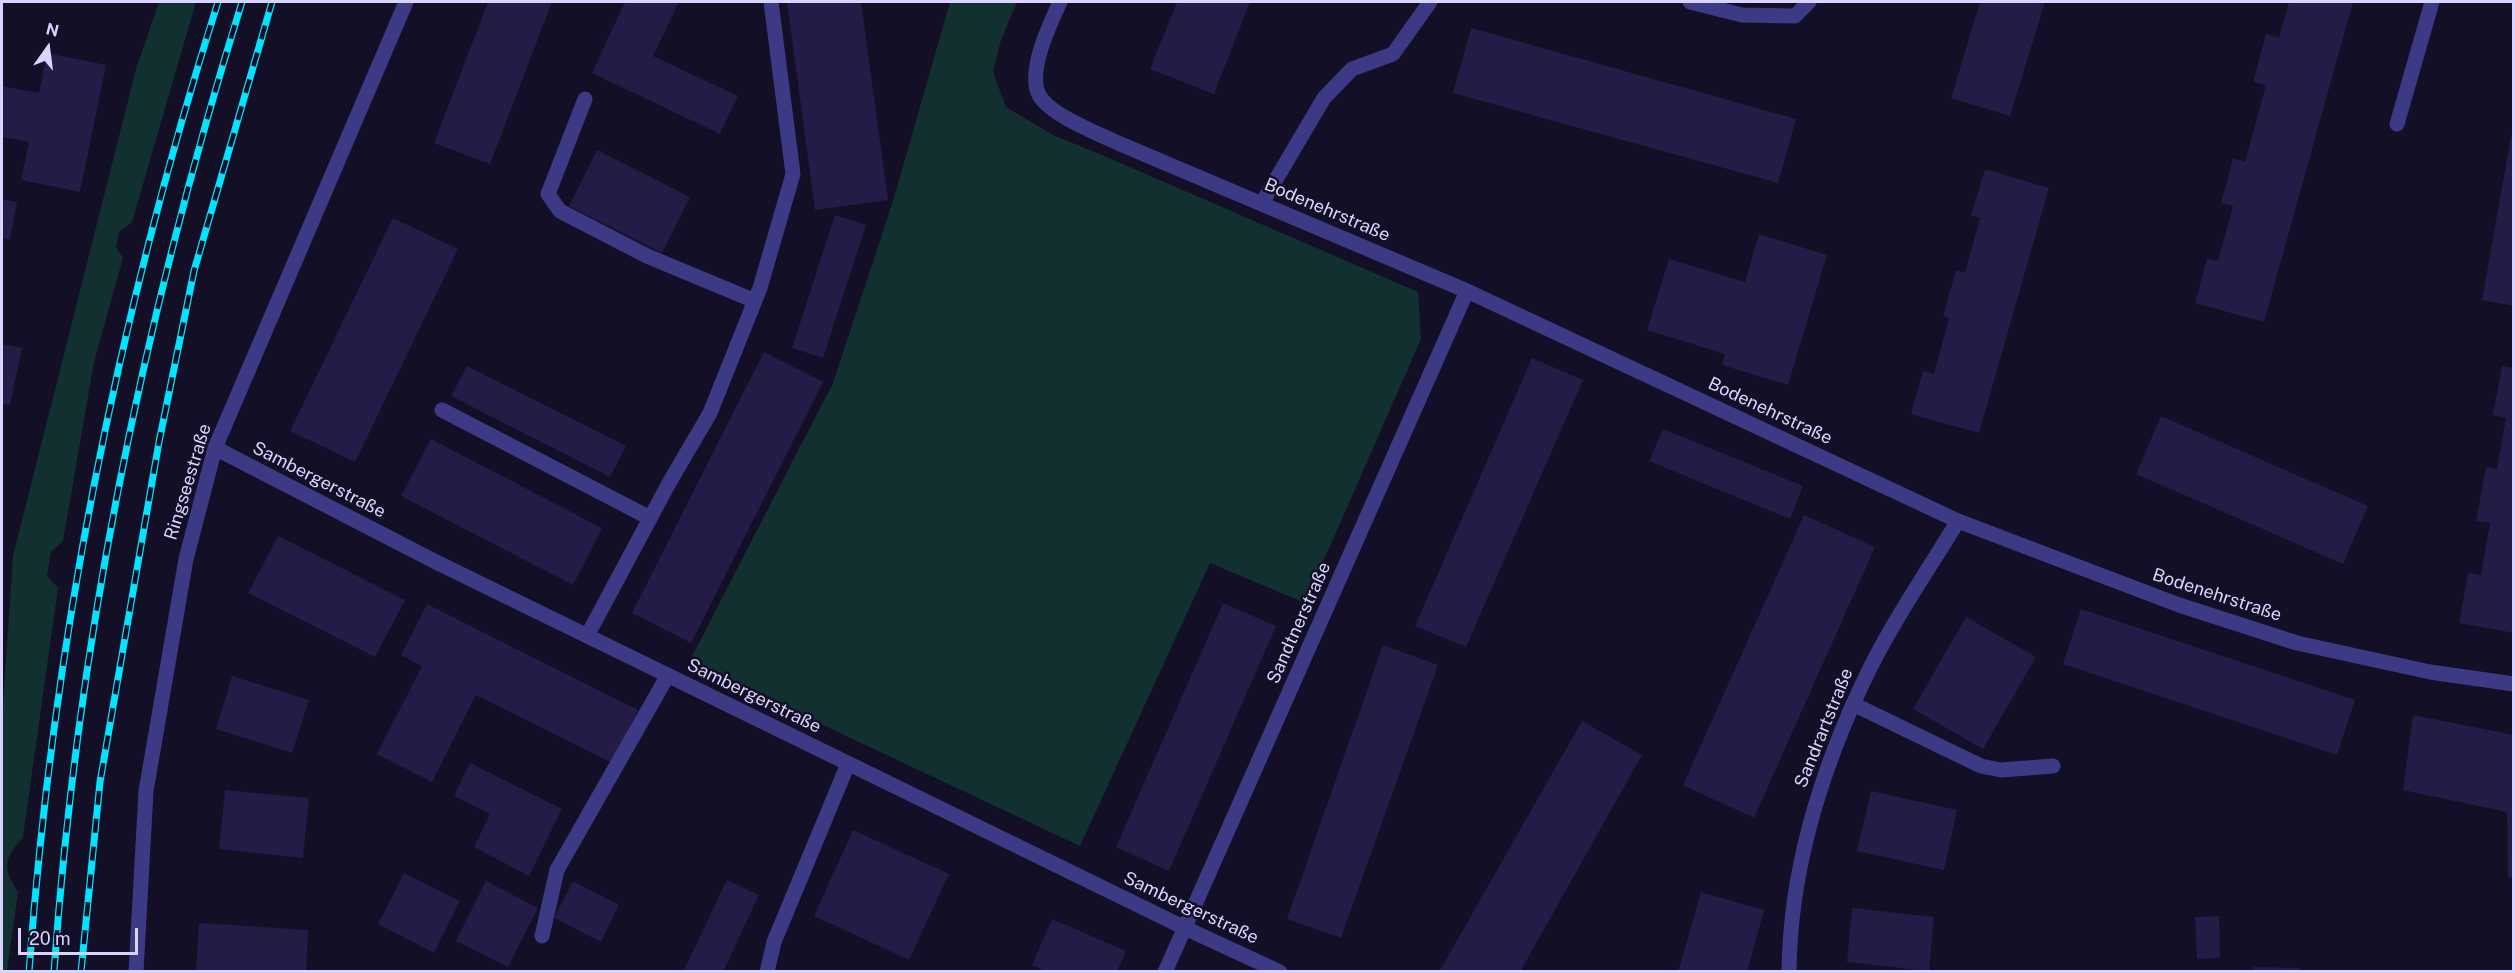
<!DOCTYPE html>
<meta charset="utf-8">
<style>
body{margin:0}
#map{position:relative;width:2515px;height:973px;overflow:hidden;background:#130f26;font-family:"Public Sans",sans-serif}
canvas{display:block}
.frame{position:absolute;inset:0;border:3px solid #d9d4ff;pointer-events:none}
.north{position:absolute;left:18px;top:18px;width:60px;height:60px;-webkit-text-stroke:4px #130f26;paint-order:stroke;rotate:14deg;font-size:16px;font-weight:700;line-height:24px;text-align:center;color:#d9d4ff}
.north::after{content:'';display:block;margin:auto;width:21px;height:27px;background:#d9d4ff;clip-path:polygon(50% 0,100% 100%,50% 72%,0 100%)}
.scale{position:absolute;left:18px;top:928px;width:120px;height:27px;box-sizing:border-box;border:3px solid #d9d4ff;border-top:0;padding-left:8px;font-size:18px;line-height:21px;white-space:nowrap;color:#d9d4ff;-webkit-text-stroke:4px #130f26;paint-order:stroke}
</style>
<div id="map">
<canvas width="2515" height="973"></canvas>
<div class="frame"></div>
<div class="north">N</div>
<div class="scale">20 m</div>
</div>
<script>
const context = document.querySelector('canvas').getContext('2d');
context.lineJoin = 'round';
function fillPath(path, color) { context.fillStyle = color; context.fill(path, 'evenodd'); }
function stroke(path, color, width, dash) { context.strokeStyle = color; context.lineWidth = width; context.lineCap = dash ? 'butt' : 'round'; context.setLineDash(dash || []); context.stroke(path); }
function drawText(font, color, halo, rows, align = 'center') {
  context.font = font + ' "Public Sans",sans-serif'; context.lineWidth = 5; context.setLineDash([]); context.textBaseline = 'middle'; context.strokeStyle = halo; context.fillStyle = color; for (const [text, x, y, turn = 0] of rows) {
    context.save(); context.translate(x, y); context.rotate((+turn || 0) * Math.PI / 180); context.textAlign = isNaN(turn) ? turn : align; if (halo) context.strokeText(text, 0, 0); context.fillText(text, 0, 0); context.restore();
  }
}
const green = new Path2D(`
 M159,2H196L132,222L119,232L116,247L123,258L94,362L63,541L51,552L47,576L58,588L23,837C4,859 2,867 18,892L7,971H2V720L13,556L136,69Z
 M950,2H1017L1001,40L993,72L1006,107L1053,135L1102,155L1418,292L1421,339L1305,603L1210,563L1080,846L689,662L833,383L893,201Z`);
const building = new Path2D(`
 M488,2H552L490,164L434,143Z
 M625,2H679L653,56L738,96L720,134L592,73Z
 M787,2H861L888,200L815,210Z
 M1177,2H1250L1214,94L1150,69Z
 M1980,2H2045L2010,116L1951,98Z
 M2289,2H2353L2264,322L2195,303L2207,259L2218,261L2233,206L2221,203L2233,158L2245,162L2266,85L2253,82L2266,34L2279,38Z
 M1471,28L1796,119L1778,183L1453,93Z
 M47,53L106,65L80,192L21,180L29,142L2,137V86L39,93Z
 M2512,131H2514V306L2482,300Z
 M597,150L690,197L662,253L569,206Z
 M1985,169L2049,188L1979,433L1911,414L1923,371L1934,374L1949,318L1943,316L1956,270L1965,273L1980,218L1971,215Z
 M2,199L17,202L10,240L2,238Z
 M835,215L866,225L823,358L792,348Z
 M393,218L458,249L355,462L290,431Z
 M1759,234L1827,255L1788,385L1722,365L1725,354L1647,330L1669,259L1745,282Z
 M2,344L22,348L10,405L2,404Z
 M764,352L823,382L691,643L632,613Z
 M1532,358L1583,380L1466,647L1415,626Z
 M467,366L626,446L610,477L451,396Z
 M2502,366L2514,368V633L2459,623L2468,573L2481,575L2490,523L2476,521L2486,467L2497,469L2506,418L2493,415Z
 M2161,416L2368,506L2343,564L2136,474Z
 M1663,429L1803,486L1790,519L1649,461Z
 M431,439L602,528L573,585L401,496Z
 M1804,515L1875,547L1754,818L1683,785Z
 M278,536L405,600L375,657L248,593Z
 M1223,603L1276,626L1169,871L1116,847Z
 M427,604L638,710L612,763L476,695L432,782L377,754L422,666L401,655Z
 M2081,609L2355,700L2337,755L2063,664Z
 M1966,617L2036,657L1983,749L1913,709Z
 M1383,645L1438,665L1341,938L1287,919Z
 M232,676L309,700L292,753L216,729Z
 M2413,715L2514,735V878H2508L2507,812L2403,790Z
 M1582,721L1642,755L1520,972H1439Z
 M470,763L562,809L529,876L474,847L490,814L454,796Z
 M225,790L309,798L303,858L219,849Z
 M1871,791L1957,810L1944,870L1857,851Z
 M853,830L949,874L909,960L814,916Z
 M404,873L460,901L434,953L378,924Z
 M727,880L759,895L723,972H683Z
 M486,881L538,908L508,967L456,941Z
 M573,881L619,905L601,942L554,918Z
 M1701,892L1764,910L1747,972H1678Z
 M1852,908L1934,917L1929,971L1847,962Z
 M2219,916L2220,958L2197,959L2195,917Z
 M1052,919L1126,951L1117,972H1047L1032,965Z
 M199,923L308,930L306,972H196Z
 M2253,967L2300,968V972H2253Z`);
const lane = new Path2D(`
 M1690,2L1742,15L1795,16L1809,2
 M585,99L548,194L560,211L647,256L755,301
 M2397,124L2432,2
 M1262,203L1324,98L1352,69L1393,54L1430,2
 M442,410L650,518
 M587,636L669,483L710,413L760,288L793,174L771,2
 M1853,704L1981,766L2001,770L2053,766
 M542,936L557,870L668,675
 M767,972L774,942L848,764`);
const street = new Path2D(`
 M1060,2C1050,24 1027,71 1039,95C1050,115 1097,133 1118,143L1467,291L1958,521L2179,605L2297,643L2430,672L2514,684
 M215,448L436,562L1185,928L1280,972
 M136,972L146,791L186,559L215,448L406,2
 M1165,972L1467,291
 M1789,972C1790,866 1823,764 1869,670C1895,618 1928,570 1958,521`);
const rail = new Path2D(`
 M29,972C53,642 118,316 218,2
 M54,972C77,642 144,317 242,2
 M81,972L100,782L159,442L194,271L272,2`);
const streetNames = [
 ["Bodenehrstraße",1327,210,23],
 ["Bodenehrstraße",1770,411,25],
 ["Sambergerstraße",319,480,27],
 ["Ringseestraße",188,482,-73],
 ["Bodenehrstraße",2217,595,18],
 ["Sandtnerstraße",1299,623,-66],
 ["Sambergerstraße",754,696,26],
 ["Sandrartstraße",1824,728,-68],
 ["Sambergerstraße",1191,908,25]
];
fillPath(green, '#12302f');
fillPath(building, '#241b47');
stroke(lane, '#3d3a85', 15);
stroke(street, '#3d3a85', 15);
stroke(rail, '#00e5ff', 7);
stroke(rail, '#130f26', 4.5, [14]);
drawText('18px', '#d9d4ff', '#130f26', streetNames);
</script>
